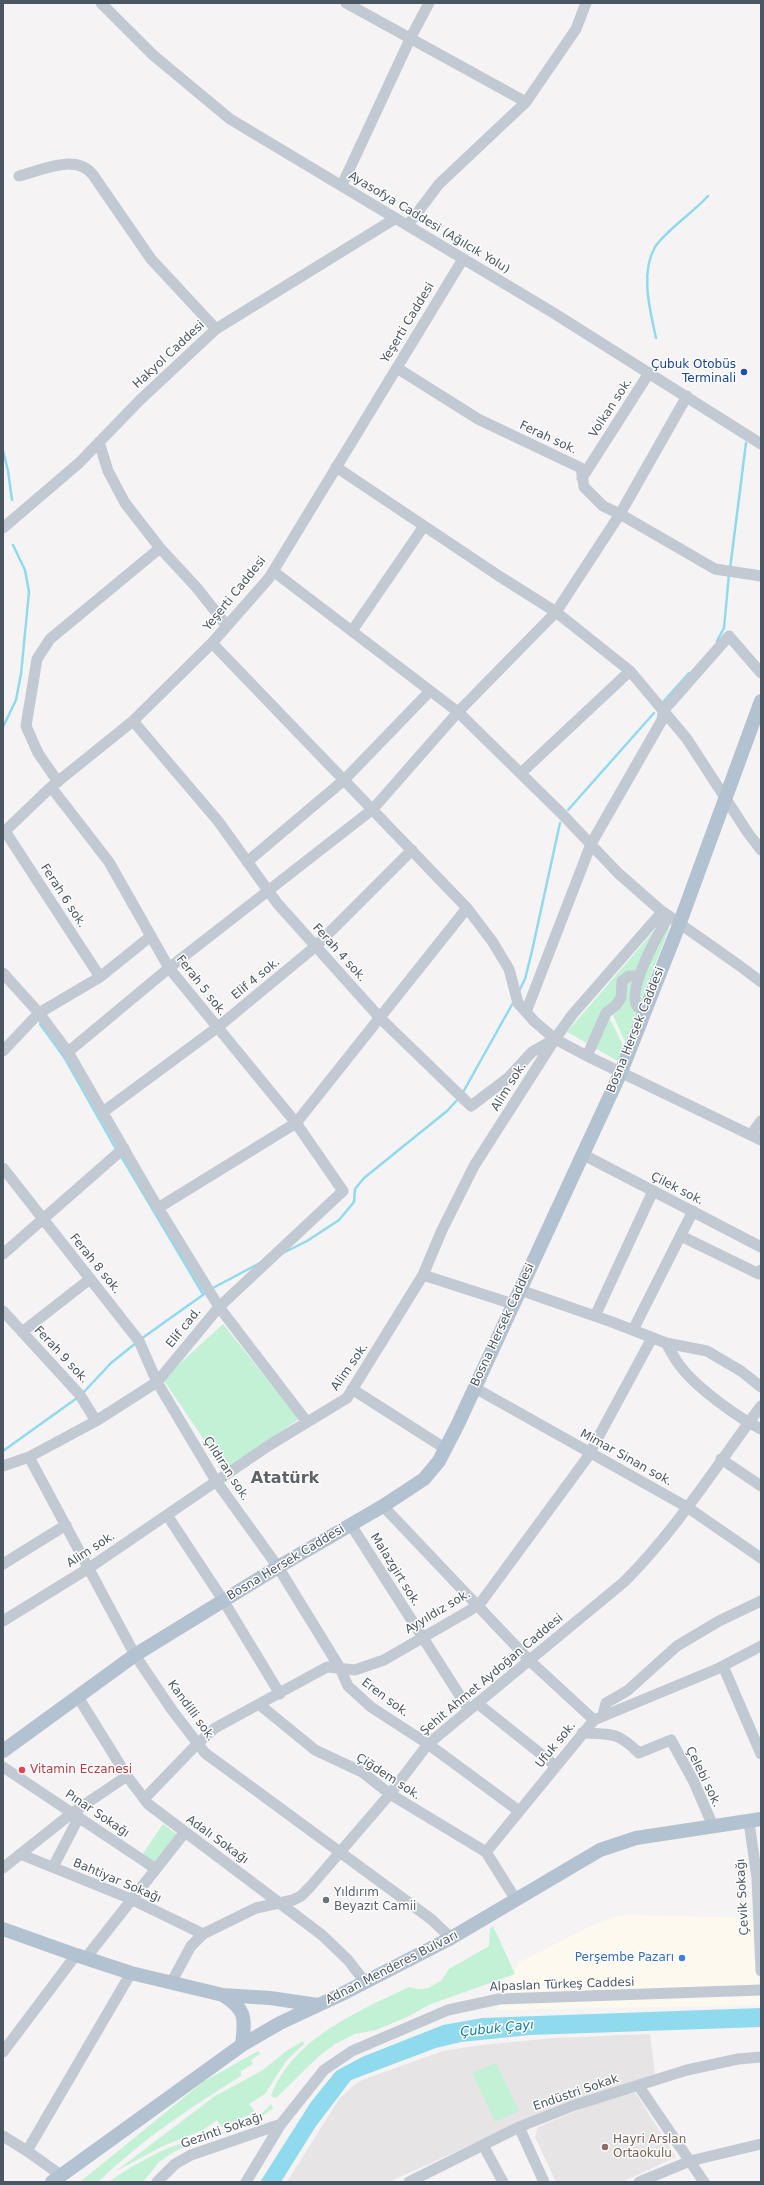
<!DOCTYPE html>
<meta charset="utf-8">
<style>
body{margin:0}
#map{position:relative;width:764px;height:2185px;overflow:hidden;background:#f5f3f3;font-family:"DejaVu Sans",sans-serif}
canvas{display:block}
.frame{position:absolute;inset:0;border:4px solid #4a5661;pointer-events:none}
</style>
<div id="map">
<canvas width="764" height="2185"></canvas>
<div class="frame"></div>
</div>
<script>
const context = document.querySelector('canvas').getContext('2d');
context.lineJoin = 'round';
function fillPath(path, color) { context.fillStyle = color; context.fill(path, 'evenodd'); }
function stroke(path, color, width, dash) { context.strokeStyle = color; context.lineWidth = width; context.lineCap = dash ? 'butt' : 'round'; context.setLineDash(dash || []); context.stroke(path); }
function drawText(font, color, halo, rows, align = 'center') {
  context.font = font + ' "DejaVu Sans",sans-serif'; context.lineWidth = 3; context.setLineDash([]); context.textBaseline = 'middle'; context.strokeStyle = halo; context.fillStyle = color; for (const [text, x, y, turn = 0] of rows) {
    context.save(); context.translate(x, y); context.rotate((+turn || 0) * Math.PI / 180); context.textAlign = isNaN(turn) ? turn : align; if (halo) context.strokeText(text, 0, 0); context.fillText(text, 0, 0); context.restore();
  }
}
const commercial = new Path2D(`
 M628,1915L755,1918L760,2005L497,2010L518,1963L591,1926L613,1917Z`);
const education = new Path2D(`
 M650,2034L655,2074L517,2124L389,2182H287L339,2099L354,2085L362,2080L443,2051L481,2045L555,2038Z
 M635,2092L676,2157L622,2182H556L535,2137L538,2127L588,2106Z`);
const green = new Path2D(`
 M660,924L639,972L628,973L619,996L590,1045L567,1032Z
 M665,926L669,929L640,1003V977Z
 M636,979L634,1009L636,1014L625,1042L612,1013L624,984Z
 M607,1013L624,1047L618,1061L593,1047Z
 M223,1324L299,1419L225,1471L163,1379Z
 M163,1824L178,1835L155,1863L142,1855Z
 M493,1926L515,1974L431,2004L407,2017L376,2030L355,2034L335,2044L318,2057L279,2095L276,2098L271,2096C293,2038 357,2012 409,1987L418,1989L428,1988L441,1981L449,1969L489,1946L490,1929Z
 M303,2041L304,2044L286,2061L265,2094L249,2104L255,2112L222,2127L217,2120L203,2130L165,2145L116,2171L215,2096L263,2070L285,2052Z
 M258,2051L260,2054L251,2060L253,2064L241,2071V2076C191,2107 140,2141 98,2182H80L203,2082Z
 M496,2063L519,2111L495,2122L472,2073Z
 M271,2104L273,2108L250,2125L190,2144L172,2153L159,2162L143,2182H109C128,2168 150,2156 171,2147C205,2135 247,2133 271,2104Z`);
const water = new Path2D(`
 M761,2008V2027L530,2035L461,2042L436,2048L351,2080L316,2126L281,2182H260L311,2102L336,2071L362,2057L443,2025L482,2018Z`);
const stream = new Path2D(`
 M656,338C650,310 640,273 655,247C666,230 694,212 708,196
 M3,450L8,471L12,500
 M730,569L746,443
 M717,641L724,628L729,574
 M663,702L689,673
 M3,727L16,700L21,674L29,592L25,570L13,545
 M568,810L654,713
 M519,991L525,979L532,951L560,823
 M40,1024L64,1057L116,1149
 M462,1094L514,1001
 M121,1156L203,1294
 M283,1253L307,1241L339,1220L354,1202L355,1189L364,1178L447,1111L459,1098
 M211,1289L260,1263
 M141,1339L207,1292
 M83,1393L111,1363L136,1343
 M3,1451L77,1398`);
const minor = new Path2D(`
 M101,3L153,55L230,119L552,312L761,444
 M346,3L526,102
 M19,176C42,170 76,153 93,175L151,259L216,329
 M342,185L411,37L429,3
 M408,225L439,184L526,102L576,29L586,3
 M397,368L478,419L581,468L584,487L603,506L620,514L715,569L761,576
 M99,442L108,471L125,503L160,548L197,588L227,626
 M336,467L499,576L556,612L630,671L687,739L748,833L761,850
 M582,478L649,373
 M3,528L79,463L140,400L216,329L396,218
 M273,571L458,712L561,813L618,873L659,909L740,966L761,982
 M352,631L424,526
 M212,643L467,908L492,941L509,969L518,1003L534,1021L555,1039L587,1056L761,1140
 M133,721L218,821L277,903L380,1018L471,1106L508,1078L532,1052L553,1040
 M521,773L630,671
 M58,782L38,753L26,726L37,659L50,639L160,548
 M5,831L100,977
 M3,833L51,787L133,721L212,643L269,578L463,259
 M247,862L344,780L430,691
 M3,973L39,1013L68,1052L151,1196L219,1307L307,1422
 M526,1012L591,844L662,720L663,711L729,636L761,673
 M645,1012C642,1010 639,1009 637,1006C627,990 656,938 665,923L658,917
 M3,1051L39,1013L100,977L151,936
 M68,1052L169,968L373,809L458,712L556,612L620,514L687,396
 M587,1056L606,1013L615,1006L621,998L622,981L629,976H639
 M103,1112L218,1027L316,946L412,850
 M751,1135L761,1121
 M582,1154L761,1247
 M3,1168L139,1341L157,1382L216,1481L278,1567L340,1668L348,1686L371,1707L428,1744L519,1811
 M158,1208L296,1123L467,908
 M681,1236L759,1274L761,1270
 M3,1254L124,1148
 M423,1275L513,1304
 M520,1290L612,1322L666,1343L707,1351L741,1371L761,1387
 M3,1311L80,1395L96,1421
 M595,1316L653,1191
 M633,1330L693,1211
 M22,1332L90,1279
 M666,1343C671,1351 675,1360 681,1367C696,1387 738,1418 761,1429
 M475,1388L687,1507L761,1558
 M352,1389L446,1449
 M29,1457L135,1655L172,1710L205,1753L431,1919L451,1938
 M721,1459L761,1486
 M3,1466L29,1457L96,1421L157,1382L219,1307L343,1191L296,1123L169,968L109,862L51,787
 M383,1506L530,1661L594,1720
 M167,1515L223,1600L280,1694
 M351,1525L469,1710
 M3,1564L66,1525
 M3,1621L89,1568L268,1446L347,1398L423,1275L442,1230L474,1166L555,1039L572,1015L662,912
 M723,1666L761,1754
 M78,1697L127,1776L148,1804L322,1935L348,1960L365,1982
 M477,1703L556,1766
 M260,1705L315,1750L362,1772L390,1794L486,1852
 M603,1715L606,1703L627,1691L677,1646L719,1621L761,1601
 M582,1733C613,1734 617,1732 639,1753L671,1740L694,1782L713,1826
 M3,1767L156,1869
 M144,1799L198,1743L215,1728L327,1667L355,1670L384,1660L479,1605L587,1458L652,1338
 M749,1822L757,1878L761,1971
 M20,1854L131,1899L203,1934
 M53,1867L79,1817
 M3,1868L72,1813L127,1776
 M516,1900L486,1852L594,1720L717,1669L761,1646
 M85,1959L185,1832
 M171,1983L191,1946L203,1934L256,1908L293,1900L301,1896L310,1887L390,1794L428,1744L624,1582C676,1530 717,1465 761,1406
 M3,2052L76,1955
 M638,2085L704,2182
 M519,2127L544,2182
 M3,2136L27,2151L62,2176
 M483,2145L503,2182
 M27,2151L131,1973
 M157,2182L175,2164L191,2155L281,2124
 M246,2182L281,2124L324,2070L352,2051L448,2010L499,1999L761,1990
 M409,2182L519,2127L575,2105L687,2070L738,2059L761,2057
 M639,2182L690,2161L761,2144`);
const major = new Path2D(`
 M3,1751L135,1655L278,1567L383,1506L424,1479L439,1461L458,1424L621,1072L679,925L761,701
 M3,1929L76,1955L131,1973L223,1995
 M242,2045C245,2018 247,2010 223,1995L270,1998L318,2005
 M52,2182L242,2045L280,2023L340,1995L451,1938L600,1850L636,1838L761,1819`);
const markers = [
 [744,372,4,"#1a4fb4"],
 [22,1770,4,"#e0444e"],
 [326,1900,4,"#6b7280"],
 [682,1958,4,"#3f7fe0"],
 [605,2147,4,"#8d6e63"]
];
const streetNames = [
 ["Ayasofya Caddesi (Ağılcık Yolu)",429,223,31],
 ["Yeşerti Caddesi",408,323,-59],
 ["Hakyol Caddesi",169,355,-43],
 ["Volkan sok.",611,408,-57],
 ["Ferah sok.",548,438,25],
 ["Yeşerti Caddesi",235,594,-51],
 ["Ferah 6 sok.",63,896,57],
 ["Ferah 4 sok.",339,953,48],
 ["Elif 4 sok.",256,979,-39],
 ["Ferah 5 sok.",201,986,52],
 ["Bosna Hersek Caddesi",636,1030,-68],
 ["Alim sok.",509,1087,-58],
 ["Çilek sok.",677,1189,27],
 ["Ferah 8 sok.",95,1264,51],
 ["Bosna Hersek Caddesi",503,1325,-65],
 ["Elif cad.",184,1328,-51],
 ["Ferah 9 sok.",61,1355,47],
 ["Alim sok.",350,1367,-55],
 ["Mimar Sinan sok.",626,1458,29],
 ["Çıldıran sok.",226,1469,57],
 ["Alim sok.",91,1550,-33],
 ["Bosna Hersek Caddesi",286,1563,-31],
 ["Malazgirt sok.",395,1570,58],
 ["Ayyıldız sok.",438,1612,-31],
 ["Şehit Ahmet Aydoğan Caddesi",492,1675,-40],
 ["Eren sok.",385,1698,37],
 ["Kandilli sok.",191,1711,54],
 ["Ufuk sok.",556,1745,-51],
 ["Çiğdem sok.",388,1777,33],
 ["Çelebi sok.",703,1777,64],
 ["Pınar Sokağı",97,1814,34],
 ["Adalı Sokağı",217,1840,36],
 ["Bahtiyar Sokağı",117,1881,23],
 ["Çevik Sokağı",743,1897,-93],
 ["Adnan Menderes Bulvarı",392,1968,-27],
 ["Alpaslan Türkeş Caddesi",562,1985,-2],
 ["Endüstri Sokak",576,2093,-19],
 ["Gezinti Sokağı",222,2131,-19]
];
const transitNames = [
 ["Çubuk Otobüs",736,365],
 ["Terminali",736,379]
];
const healthNames = [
 ["Vitamin Eczanesi",30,1770]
];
const worshipNames = [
 ["Yıldırım",334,1893],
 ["Beyazıt Camii",334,1907]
];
const shopNames = [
 ["Perşembe Pazarı",674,1958]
];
const educationNames = [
 ["Hayri Arslan",613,2140],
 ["Ortaokulu",613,2154]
];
const waterNames = [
 ["Çubuk Çayı",497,2029,-6]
];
const districtNames = [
 ["Atatürk",285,1479]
];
fillPath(commercial, '#fdf9ef');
fillPath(education, '#e6e4e5');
fillPath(green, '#c3f1d5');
fillPath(water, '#90daee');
stroke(stream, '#90daee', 2.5);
stroke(minor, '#c1cad2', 11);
stroke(major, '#b3c2d1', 14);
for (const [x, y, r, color] of markers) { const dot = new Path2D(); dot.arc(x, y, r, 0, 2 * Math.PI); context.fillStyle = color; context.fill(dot); stroke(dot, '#fff', 1.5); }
drawText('12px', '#4a5661', '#fff', streetNames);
drawText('12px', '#164399', '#fff', transitNames, 'right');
drawText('12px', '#be3a42', '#fff', healthNames, 'left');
drawText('12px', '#5b616d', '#fff', worshipNames, 'left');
drawText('12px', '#366cbe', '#fff', shopNames, 'right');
drawText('12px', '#785e54', '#fff', educationNames, 'left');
drawText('italic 13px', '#0c7c9b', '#fff', waterNames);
drawText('bold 16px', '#5f6368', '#fff', districtNames);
</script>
